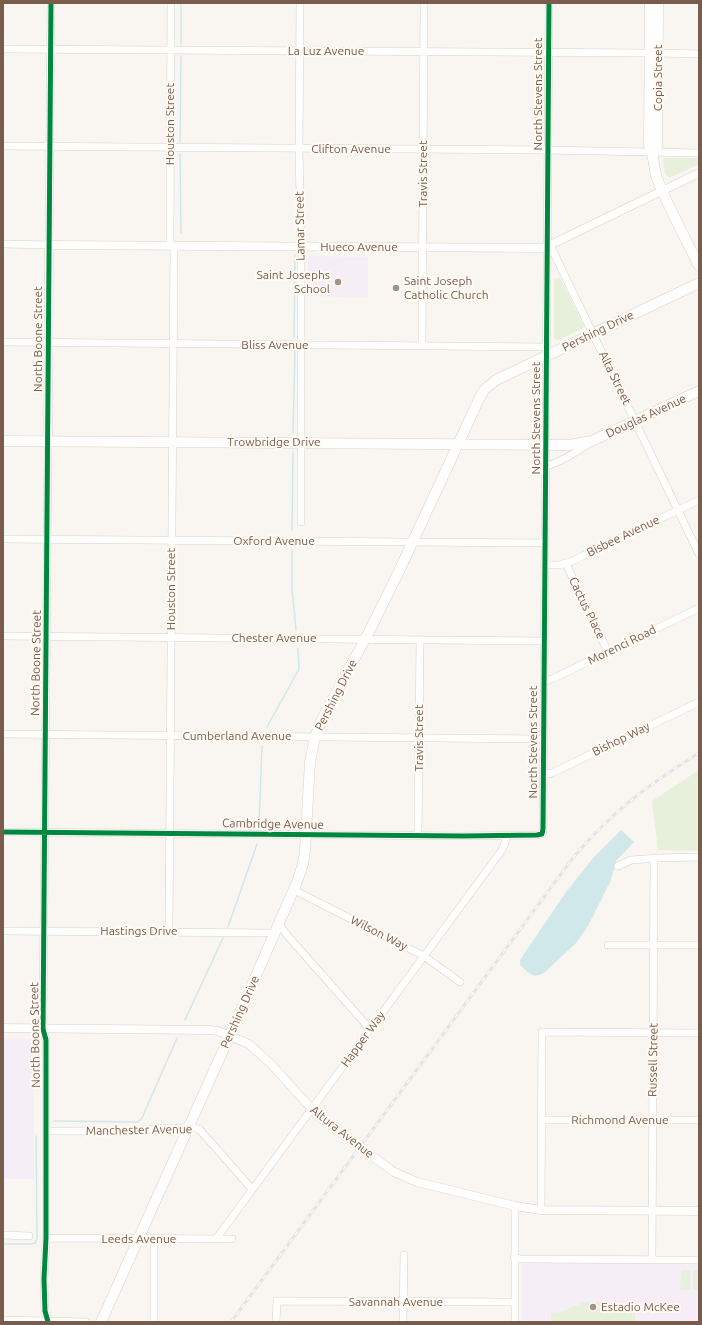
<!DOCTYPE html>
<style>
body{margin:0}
#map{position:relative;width:702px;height:1325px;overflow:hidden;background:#f9f5f0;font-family:Ubuntu,sans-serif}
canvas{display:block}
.frame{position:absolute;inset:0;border:4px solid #7a5c4d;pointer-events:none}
</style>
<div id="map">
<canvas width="702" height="1325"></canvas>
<div class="frame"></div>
</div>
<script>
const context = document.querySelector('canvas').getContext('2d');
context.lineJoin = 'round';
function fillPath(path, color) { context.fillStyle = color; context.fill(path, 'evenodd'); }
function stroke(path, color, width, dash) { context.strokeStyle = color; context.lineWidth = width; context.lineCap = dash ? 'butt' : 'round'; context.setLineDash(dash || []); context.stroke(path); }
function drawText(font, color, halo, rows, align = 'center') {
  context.font = font + ' Ubuntu,sans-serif'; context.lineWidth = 4; context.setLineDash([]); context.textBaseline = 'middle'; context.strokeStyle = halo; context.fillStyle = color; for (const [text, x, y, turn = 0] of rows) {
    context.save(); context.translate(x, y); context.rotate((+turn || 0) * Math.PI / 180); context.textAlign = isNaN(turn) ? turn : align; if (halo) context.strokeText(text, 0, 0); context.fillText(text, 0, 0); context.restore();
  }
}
const education = new Path2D(`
 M308,256L368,257V298L308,296Z
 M3,1038L34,1039V1179H3Z
 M522,1263L699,1264V1322H522Z`);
const green = new Path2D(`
 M665,158H699V164L669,178L665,173L663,160Z
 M560,278L584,326L583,328L559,340L554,339V279Z
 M699,770V851L658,850L652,801Z
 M681,1270H690V1290H680Z
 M693,1270H699V1290H693Z
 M585,1302H600L627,1312H635V1322H551V1312L558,1313Z`);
const water = new Path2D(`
 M621,830L634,842L616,861L611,880L588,926L576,943L544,973C532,979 529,973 520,965V960L566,892L594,857Z`);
const stream = new Path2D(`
 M181,44V3
 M180,142L181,56
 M180,154L181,233
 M294,338L295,255
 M293,433L295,350
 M292,530L293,452
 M292,550V588L296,630
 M267,727L299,669L298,648
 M259,826L262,746
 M228,927L257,844
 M185,1020L223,938
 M54,1121L138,1122L142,1118L177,1038
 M3,1244H31L35,1243L37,1239L36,1136`);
const minor = new Path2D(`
 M300,3L299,149L301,247V522
 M3,49L649,53
 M658,53L699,54
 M3,146L548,150L699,153
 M3,244L49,245L51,3
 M550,245L699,554
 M170,246L171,3
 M3,342L547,347
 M422,346L424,3
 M48,441L43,1029L46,1040V1238L44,1279L45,1311L48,1322
 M546,466C562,462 577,452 591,442
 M3,539L545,543
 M566,564L608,652
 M545,565H559L570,562L699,500
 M3,636L544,641
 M544,681L552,679L699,608
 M3,734L543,739
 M543,775L552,773L699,702
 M3,832L463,836L537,835L542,834L543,829L549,3
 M418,836L420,640
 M618,866L631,860L659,858L699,857
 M294,890L424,956L460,982
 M279,924L287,935L370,1029
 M3,931L275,933
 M169,931L174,246
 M608,945H699
 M541,1120H699
 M46,1131H136L164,1128H196L200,1130L252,1189
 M541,1210L542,1032L699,1033
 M3,1235L29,1236
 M46,1238L232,1239
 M216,1239L502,850L505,843L506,836
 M514,1257L521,1259L699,1260
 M652,1260L654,859
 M3,1320L86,1322
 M154,1322V1239
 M276,1322L277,1301L515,1302
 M403,1322L404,1255
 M515,1322V1206`);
const tertiary = new Path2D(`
 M48,441L49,245L542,248L550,245L699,173
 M3,1028L209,1030L218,1031L249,1044L272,1065L318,1116L394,1172L417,1182L515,1206L541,1210L699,1211`);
const secondary = new Path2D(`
 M650,3L649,145C655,156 653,170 658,181C670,210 685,238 699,266
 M653,153L657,146L658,3
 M3,441L569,445L592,441L699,391
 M101,1322L230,1035L297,882L303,864L305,851L310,762L315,737L323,717L371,628L400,569L480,397L484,390L496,380L699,283`);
const rail = new Path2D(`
 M231,1322L572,859C611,812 648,785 699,753`);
const cycleway = new Path2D(`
 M3,832L463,836L537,835L542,834L543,829L549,3
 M48,1322L45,1311L44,1279L46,1238V1040L43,1029L51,3`);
const markers = [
 [338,282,4,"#a69286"],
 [396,288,4,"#a69286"],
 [593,1307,4,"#a69286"]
];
const streetNames = [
 ["La Luz Avenue",326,51],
 ["Copia Street",658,78,-90],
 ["North Stevens Street",538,94,-90],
 ["Houston Street",170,124,-90],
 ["Clifton Avenue",351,149],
 ["Travis Street",423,174,-90],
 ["Lamar Street",300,226,-91],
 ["Hueco Avenue",359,247],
 ["Pershing Drive",598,331,-26],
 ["North Boone Street",38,339,-90],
 ["Bliss Avenue",275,345],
 ["Alta Street",615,378,64],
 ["Douglas Avenue",646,416,-25],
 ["North Stevens Street",536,418,-90],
 ["Trowbridge Drive",274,442],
 ["Bisbee Avenue",623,536,-26],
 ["Oxford Avenue",274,541],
 ["Houston Street",171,589,-90],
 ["Cactus Place",587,608,64],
 ["Chester Avenue",274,638],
 ["Morenci Road",622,645,-26],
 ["North Boone Street",36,663,-89],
 ["Pershing Drive",336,695,-63],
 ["Cumberland Avenue",237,736],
 ["Travis Street",419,738,-90],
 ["Bishop Way",621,739,-26],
 ["North Stevens Street",533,742,-90],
 ["Cambridge Avenue",273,824,1],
 ["Hastings Drive",139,931],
 ["Wilson Way",379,933,27],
 ["Pershing Drive",240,1012,-66],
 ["North Boone Street",35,1035,-91],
 ["Happer Way",363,1039,-54],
 ["Russell Street",653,1060,-89],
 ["Richmond Avenue",620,1120],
 ["Manchester Avenue",139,1130,-1],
 ["Altura Avenue",342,1132,38],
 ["Leeds Avenue",139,1239],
 ["Savannah Avenue",396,1302]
];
const poiNames = [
 ["Saint Josephs",330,275,"right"],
 ["School",330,289,"right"],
 ["Saint Joseph",404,281],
 ["Catholic Church",404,295],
 ["Estadio McKee",601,1307]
];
fillPath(education, '#f6eef6');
fillPath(green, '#e7f0db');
fillPath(water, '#d0e8ea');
stroke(stream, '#d0e8ea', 1.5);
stroke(minor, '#d7d1cb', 8);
stroke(tertiary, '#d7d1cb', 9);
stroke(secondary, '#d9d2cb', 11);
stroke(minor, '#fefefd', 7);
stroke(tertiary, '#fefefd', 8);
stroke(secondary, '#fefefd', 10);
stroke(rail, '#e6e3e7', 3);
stroke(rail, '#fffaf3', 1.5, [4.5]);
stroke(cycleway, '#00873e', 5);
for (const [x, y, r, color] of markers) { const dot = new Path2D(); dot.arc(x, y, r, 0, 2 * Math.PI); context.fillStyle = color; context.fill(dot); stroke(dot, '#fffaf3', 1.5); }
drawText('12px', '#7a5c4d', '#fffaf3', streetNames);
drawText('12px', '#7a5c4d', '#fffaf3', poiNames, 'left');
</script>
